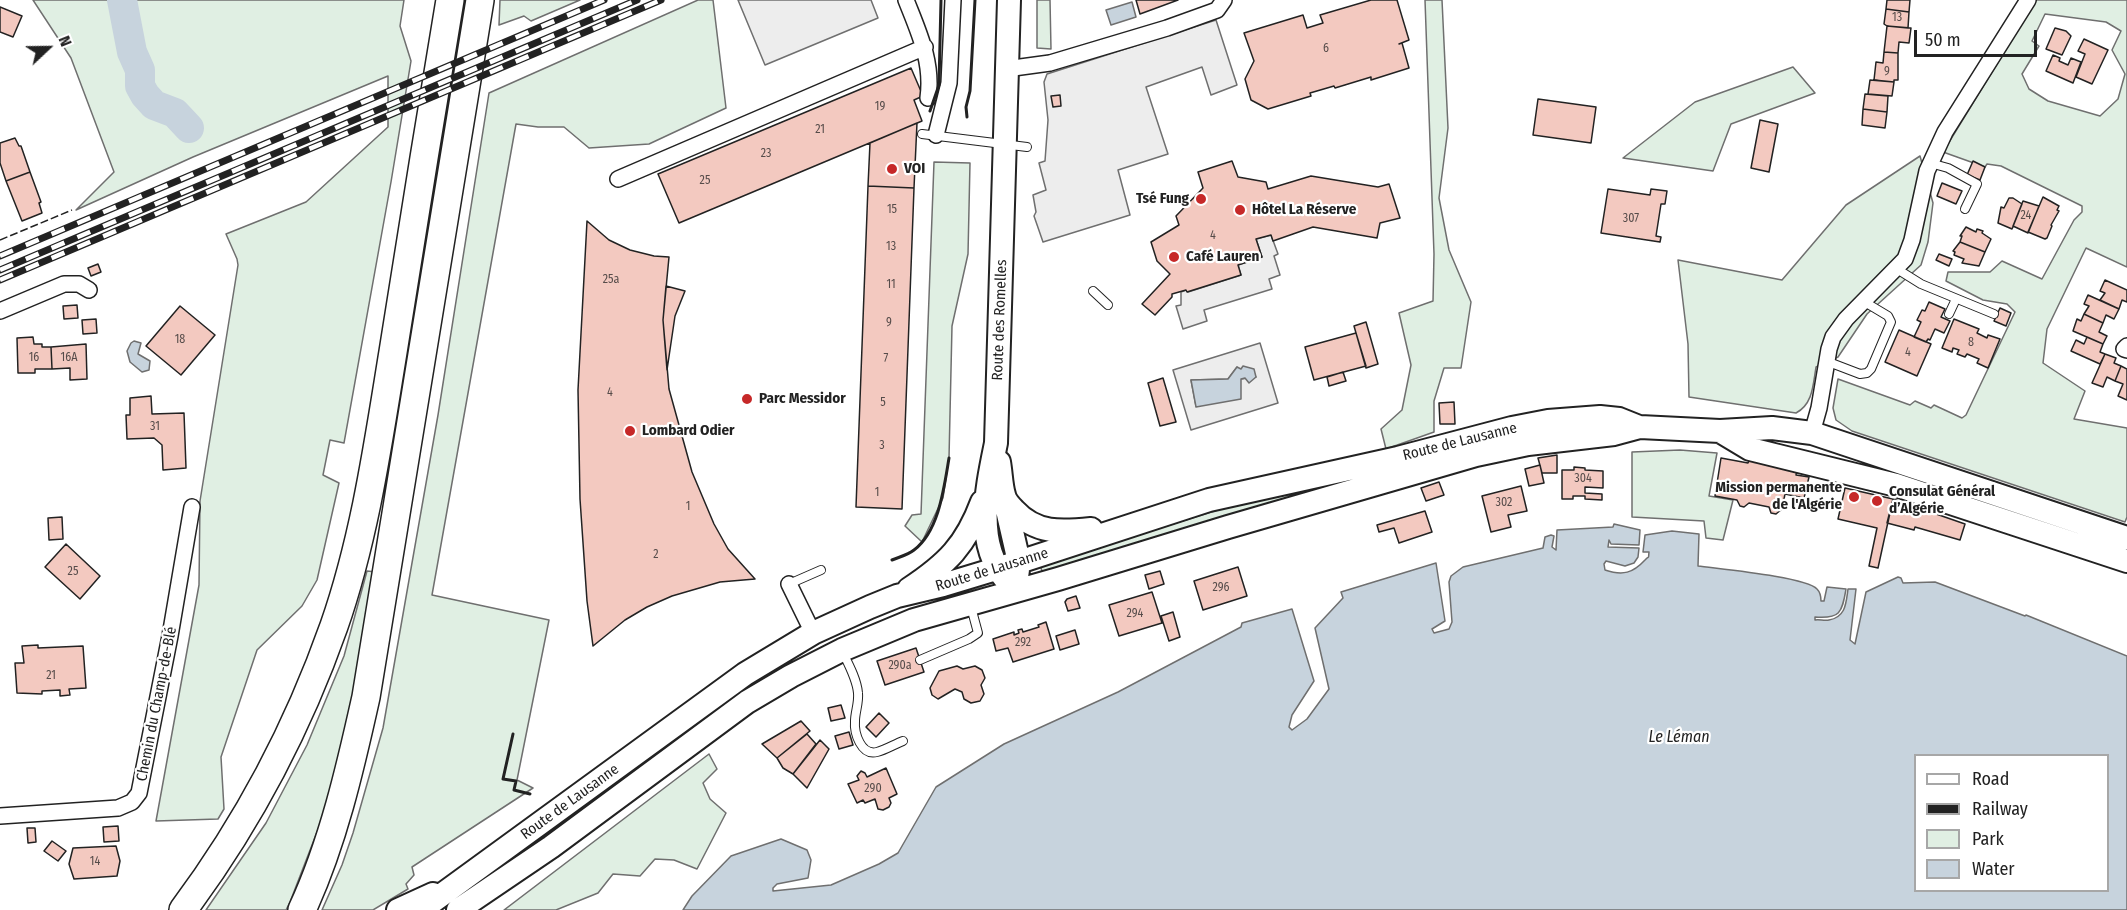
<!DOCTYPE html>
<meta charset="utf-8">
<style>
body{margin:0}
#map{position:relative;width:2127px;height:910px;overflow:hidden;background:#fff;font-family:"Fira Sans Condensed",sans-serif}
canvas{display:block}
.legend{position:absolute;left:1914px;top:754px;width:195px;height:138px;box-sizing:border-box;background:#fff;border:2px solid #a7a7a7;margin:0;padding:8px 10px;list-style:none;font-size:18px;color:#222}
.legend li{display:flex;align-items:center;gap:12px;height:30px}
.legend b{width:30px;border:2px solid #a7a7a7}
.north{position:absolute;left:18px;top:18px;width:60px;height:60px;-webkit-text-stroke:4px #fff;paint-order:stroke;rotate:68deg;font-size:16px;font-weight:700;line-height:24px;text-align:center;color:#222}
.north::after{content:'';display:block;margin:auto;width:21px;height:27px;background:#222;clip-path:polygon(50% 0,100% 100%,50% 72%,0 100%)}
.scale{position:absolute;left:1914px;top:30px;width:123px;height:27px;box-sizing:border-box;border:3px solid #222;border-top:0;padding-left:8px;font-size:18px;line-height:21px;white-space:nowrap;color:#222;-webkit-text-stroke:4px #fff;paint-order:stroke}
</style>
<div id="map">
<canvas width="2127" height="910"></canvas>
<ul class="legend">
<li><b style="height:8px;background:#fff"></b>Road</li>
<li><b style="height:8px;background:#222"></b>Railway</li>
<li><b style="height:16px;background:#e0efe3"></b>Park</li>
<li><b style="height:16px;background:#c7d3dd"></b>Water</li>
</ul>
<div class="north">N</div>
<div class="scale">50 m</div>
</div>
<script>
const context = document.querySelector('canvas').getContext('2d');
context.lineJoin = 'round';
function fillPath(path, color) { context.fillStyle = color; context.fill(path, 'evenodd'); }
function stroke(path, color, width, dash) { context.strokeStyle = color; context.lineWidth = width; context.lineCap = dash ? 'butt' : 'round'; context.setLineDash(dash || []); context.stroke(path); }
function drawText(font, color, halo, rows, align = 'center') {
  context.font = font + ' "Fira Sans Condensed",sans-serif'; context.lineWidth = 4.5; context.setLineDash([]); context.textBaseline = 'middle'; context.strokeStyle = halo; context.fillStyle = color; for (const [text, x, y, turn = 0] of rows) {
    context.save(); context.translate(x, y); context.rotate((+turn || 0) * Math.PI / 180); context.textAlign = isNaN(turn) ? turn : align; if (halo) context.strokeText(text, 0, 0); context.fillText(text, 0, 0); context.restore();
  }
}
const green = new Path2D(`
 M33,0H404L400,26L411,61L391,182L344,443L330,440L323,475L339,483L317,580L302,606L257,650L221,757L224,809L218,819L156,821L199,585L200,501L238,265L237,259L226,234L306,202L388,127V76L193,157L76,210L114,172L71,58Z
 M500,0H580L531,21L524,16L499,25Z
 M698,0H713L726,108L649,144L589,148L564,127H538L516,124L432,595L549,620L517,780L533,788L412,867L414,875L406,884L408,889L373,910H322L342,865L353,833L383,728L438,415L489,93Z
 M1037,0H1050L1051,49L1037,48Z
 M1425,0H1442L1448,128L1439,198L1449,250L1471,302L1461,368H1444L1434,401V432L1386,449L1381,429L1402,410L1411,365L1399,313L1433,301L1434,254Z
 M2036,0H2127V267L2086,248L2047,329L2043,363L2085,391L2074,419L2127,428V517L2125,522L1852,431L1836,420L1833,408L1838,379L1910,405L1915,401L1931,408L1934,405L1962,418L1966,415L2015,312L2007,304L1983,300L1946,281L1948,272H1990L2002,261L2042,279L2074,220L2082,212V206L2001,166L1987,164L1985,167L1943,152ZM2045,14L2106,22L2121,31L2112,50L2125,74L2118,99L2100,116L2048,101L2029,89L2022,74L2039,46L2032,41Z
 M1793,67L1815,93L1731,124L1713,171L1623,158L1695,102Z
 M1920,156L1933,203L1928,242L1921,265L1867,314L1838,357L1816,367C1813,385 1813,404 1796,413L1689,397L1688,344L1678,260L1782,280L1846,205Z
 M934,162L970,163L968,254L952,326L949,458L943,498L922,542L905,526L912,515L921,514Z
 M1477,442L1059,569L1042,571L1040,565L1234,505Z
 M1680,450L1717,453L1709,496L1733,500L1723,540L1706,538L1704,521L1632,517V452Z
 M367,571L376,572L349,717L329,801L290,902L286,910H206L266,823L307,745L344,656Z
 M709,754L717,769L703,783L710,799L726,813L697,869L674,860L655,859L640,876L613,874L598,893L556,910H504Z`);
const parking = new Path2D(`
 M738,0H871L878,18L765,65Z
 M1216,20L1237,85L1211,95L1202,67L1146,87L1168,154L1118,170L1130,215L1043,242L1034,216L1036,212L1033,195L1046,190L1039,163L1045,161L1048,120L1044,82L1047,74Z
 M1271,235L1278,254L1274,256L1280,275L1269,279L1272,289L1204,310L1207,321L1183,329L1176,306L1181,305V292L1186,290L1188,292L1241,275L1238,265L1262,257L1256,239Z
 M1260,343L1278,403L1191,430L1173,370ZM1237,367L1238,373L1256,377L1241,379L1196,406L1191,380L1228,379Z`);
const water = new Path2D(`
 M1132,2L1136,17L1111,25L1106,10Z
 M134,341L141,343L138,354L150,361L149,370L142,372L130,362L127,351L131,343Z
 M1243,366L1254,369L1256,377L1249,383L1245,378L1241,379V399L1196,407L1191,380L1228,379L1237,367L1241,369Z
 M1614,524L1640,530L1639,545L1611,544L1609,540L1608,547L1639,548L1638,557L1634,563L1625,566L1606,561L1604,564L1605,570C1623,576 1633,573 1645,560C1650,554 1648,561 1649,552H1643L1645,535L1672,531L1699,534L1698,566C1719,569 1806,577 1817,589C1820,592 1821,597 1821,601H1824L1827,587L1846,589C1842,613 1840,619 1815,617V620C1819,619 1824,621 1829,620C1846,617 1846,603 1848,589H1856L1850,640L1855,644L1866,592L1898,577L1901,578L1903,583L1935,582L2025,616L2026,615L2127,656V910H683L692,896L731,856L781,839L807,850L811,860L808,878L777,884L773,888V891L831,885L879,864L898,853L936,787L1004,744L1118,692L1241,627L1242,623L1292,609L1314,681L1292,715L1289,727L1292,730L1307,719L1329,689L1315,628L1343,598L1341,592L1436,563L1445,621L1432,629L1434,633L1449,629L1452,622L1449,582L1451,576L1463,567L1543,548L1545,537L1551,535L1554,536L1552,547L1556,550L1557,530L1613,527ZM1916,756H2108V890H1916Z`);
const river = new Path2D(`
 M122,0L132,52L140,70V86L145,95L154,105L175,113L189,128`);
const building = new Path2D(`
 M1136,0H1178L1140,14Z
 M1371,0H1397L1409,40L1399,44L1402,43L1409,68L1371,80V77L1335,88L1334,86L1310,93L1311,96L1268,109L1251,100L1245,79L1254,61L1244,33L1303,15L1307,28L1323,23L1320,15Z
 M1887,0H1910L1909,12L1886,9Z
 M0,7L22,16L13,37L0,32Z
 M1886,9L1909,12L1908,28L1887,26L1884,24Z
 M1887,26L1911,28L1909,43L1899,42L1898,53L1884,52Z
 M2055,28L2066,31L2071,36L2062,55L2046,49Z
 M2084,39L2108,50L2092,84L2076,77L2085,54L2078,51Z
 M1884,52L1898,53V80H1894V82L1874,80L1876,62L1883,63Z
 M2053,55L2060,58L2059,61L2068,65L2071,58L2081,62L2073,83L2046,71Z
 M911,68L923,96L914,100L922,121L679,223L658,174Z
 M1870,80L1894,82L1892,96L1868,94Z
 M1865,94L1888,96L1887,112L1863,109Z
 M1060,95L1061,106L1053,107L1051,96Z
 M1538,99L1596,107L1591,143L1533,135Z
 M1863,109L1887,112L1885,128L1862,125Z
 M1760,120L1778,124L1769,172L1751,168Z
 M917,123L914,188L868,186L870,143Z
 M15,138L19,146H21L30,172L6,181L0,163V143Z
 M1232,161L1238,177L1266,182L1268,189L1311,176L1378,187L1389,184L1400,218L1380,223L1377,238L1313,227L1273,241L1271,235L1256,239L1262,257L1238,265L1241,275L1187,292L1186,290L1172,294V297L1155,315L1142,304L1170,274L1157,261L1151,242L1179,225L1176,216L1203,188L1198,172Z
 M1973,161L1985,167L1980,180L1967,175Z
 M30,172L41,202L39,203L42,213L22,221L6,181Z
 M1942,183L1962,191L1956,204L1937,196Z
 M868,186L914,188L902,509L856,507Z
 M1608,189L1650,195L1651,189L1667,191L1665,204H1661L1656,236L1661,237L1660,242L1601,233Z
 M2043,197L2059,206L2057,210L2059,211L2051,225L2052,226L2047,238L2045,239L2028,232Z
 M2009,198H2013L2022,204L2012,229L1998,223L2001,207L2004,208Z
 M2023,201L2039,206L2028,233L2013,226Z
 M587,221L609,240L630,250L654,256L669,257L663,320L669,389L692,472L714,524L728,549L755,579L720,582L672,596L647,607L625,620L593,646L587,601L580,499L578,390Z
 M1966,227L1976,232L1977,229L1983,231L1982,233L1991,239L1985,252L1960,242L1962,236H1960Z
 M1960,242L1985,252L1979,266L1962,263L1964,259L1954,255L1955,252L1953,251Z
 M1939,254L1952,259L1949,266L1936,260Z
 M98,264L101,272L91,276L88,268Z
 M2105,280L2127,290V302L2122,300L2119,309L2100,300L2105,293L2100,291Z
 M666,286L685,291L675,316L667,370L663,320Z
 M2088,295L2119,309L2114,319L2106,315L2103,323L2084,314L2089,306L2084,304Z
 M1929,302L1945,309L1941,317L1950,321L1944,333L1935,329L1930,340L1928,339L1926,342L1914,337L1921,322L1917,320L1922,310L1925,311Z
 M77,305L78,318L64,319L63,306Z
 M180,306L215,335L181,375L146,346Z
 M2000,308L2011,313L2006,326L1994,321Z
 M2084,314L2103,323L2099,332L2107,336L2103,344L2073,331L2077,319L2081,321Z
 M96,319L97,333L83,334L82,320Z
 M1954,319L1979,329L1977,333L1987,338L1988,335L2000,339L1988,368L1977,363L1979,359L1967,354L1965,357L1957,354L1959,350L1953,348L1952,352L1942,348Z
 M1366,322L1378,364L1366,368L1354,326Z
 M1899,330L1931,344L1917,376L1885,362Z
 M1356,333L1366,366L1314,380L1305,347Z
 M33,337L34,344H42V347H51L52,369H35V373H18L17,338Z
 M2087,337L2103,344L2100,352L2105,354L2100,364L2071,351L2076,340L2084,344Z
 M86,344L87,379L70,380V368L52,369L51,347Z
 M2105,354L2116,358L2114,363L2121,366L2115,381L2107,377L2103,387L2092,383Z
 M2121,366L2127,369V400L2118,396L2123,384L2115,381Z
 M1343,372L1346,381L1329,386L1327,377Z
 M1163,378L1176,422L1160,426L1148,383Z
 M151,396L152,414L184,413L186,468L163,470L162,445L154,438L127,439L126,415H130V398Z
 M1454,402L1455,424H1440L1439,403Z
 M1557,455V473H1542L1538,458Z
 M1721,458L1748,463L1750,459L1797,469L1796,475L1809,477L1804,498L1785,494L1782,509L1776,514L1771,513L1769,507L1749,503L1744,507L1740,506L1737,500L1715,496Z
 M1540,465L1544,483L1529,486L1525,469Z
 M1574,467L1585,468V470L1603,471V488L1585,487V493L1602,494V500L1585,499V496H1573V499H1562V470H1574Z
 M1439,482L1444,495L1426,501L1421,488Z
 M1521,486L1527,511L1508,515L1511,527L1491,532L1482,496Z
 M1845,488L1893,499L1878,568L1869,566L1877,528L1838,519Z
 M1893,499L1965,524L1960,540L1915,527L1914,530L1887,523Z
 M1425,511L1432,532L1399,543L1394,528L1379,532L1377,525Z
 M62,517L63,539L49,540L48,518Z
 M66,544L100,576L80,599L45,567Z
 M1238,567L1247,596L1203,610L1194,581Z
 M1160,571L1164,584L1149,589L1145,575Z
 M1152,592L1162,623L1119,636L1109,605Z
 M1076,596L1080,608L1068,611L1065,602L1067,599Z
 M1173,612L1180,637L1169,641L1161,616Z
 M1046,622L1054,649L1013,662L1008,648L996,651L993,639L1014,632V635L1019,633L1018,630L1022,629L1023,632L1039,627L1038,625Z
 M1075,630L1079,644L1060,650L1056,636Z
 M38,645V648L83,646L86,688L69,689L70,695L60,696V690L42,691V694L17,693L15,663H24L22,646Z
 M916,648L924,672L885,685L877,661Z
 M957,666L963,669L975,666L982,670L985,678L981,685L984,694L980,701L971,703L964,699L962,692L955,689L938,699L932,695L930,688L939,671Z
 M841,705L845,718L831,721L828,708Z
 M879,713L889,723L876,737L866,727Z
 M801,721L810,731L777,758L762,744Z
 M849,732L853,745L839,749L835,736Z
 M807,734L816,744L793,774L783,768L777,758Z
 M820,740L829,749L807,788L793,774Z
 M886,768L897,794L889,798L891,803L889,807L883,810L878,809L875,799L865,803L863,800L857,803L848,784L859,780L857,776L861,771L865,773L867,777Z
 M118,826L119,841L104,842L103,827Z
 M27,828H35L36,842L28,843Z
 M52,841L66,851L58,861L44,851Z
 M116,846L120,861L117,876L74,879L69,864L73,848Z`);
const lane = new Path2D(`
 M922,134L1027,147
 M1930,163L1948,168L1977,184L1965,209
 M1897,269L1921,284L1994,314
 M1093,291L1108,305
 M1949,314L1956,299
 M1826,361L1860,374L1867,373L1871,369L1891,322L1888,316L1863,301
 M789,584L821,570
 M843,653C849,665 857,680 858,693C859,703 855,712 855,721C854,733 861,756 877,752C885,750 895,744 903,741
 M920,660L969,639L978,633L971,607`);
const street = new Path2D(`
 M906,0C919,33 933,62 928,98
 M1006,69L1050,63L1167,28L1217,10L1224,0
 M936,135L949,83L953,0
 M618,179L925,47
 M0,311L64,284H79L89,290
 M2127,346L2124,349L2127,350
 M1812,433L1819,408L1829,349L1833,337L1846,319L1905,259L1912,240L1927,171L1945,132L2028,0
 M789,584L813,633
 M0,816L118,808L132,802L139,793L170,636L192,507`);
const primary = new Path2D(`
 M1720,431L1750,449L1896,485L2127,561
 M999,462C1001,473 1001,485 1004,495C1005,500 1010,506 1014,510C1036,534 1061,532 1091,529
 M1005,501L1019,562L1017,577
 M1006,580C974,543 987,487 996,443L1009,0
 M909,589C947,564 966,545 982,502
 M398,910L433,894
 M421,910L745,674L813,633L870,607L897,596L943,585L1019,562L1209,500L1398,458L1512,428L1548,421L1600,417L1619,419L1639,427
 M458,910L551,847L747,702L791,676L842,650L914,620L1058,579L1228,527L1476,455L1528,444L1614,434L1640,427L1720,431L1772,428L1812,433L2127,538`);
const highway = new Path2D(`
 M183,910C248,823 298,728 334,626C365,537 378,444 393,352C412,235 430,117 450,0
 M302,910C333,843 350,769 366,697L480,0`);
const rail = new Path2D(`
 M0,256L604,0
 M0,270L637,0
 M0,280L661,0`);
const fence = new Path2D(`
 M0,240L72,210`);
const wall = new Path2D(`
 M930,111L939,85L941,0
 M967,117L966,107L970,91L975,0
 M892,560C899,557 908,555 914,550C939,531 944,488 949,458
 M513,734L503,779L516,781L514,790L530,794`);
const markers = [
 [892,169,6,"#c62828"],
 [1201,199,6,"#c62828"],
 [1240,210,6,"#c62828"],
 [1174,257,6,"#c62828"],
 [747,399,6,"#c62828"],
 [630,431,6,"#c62828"],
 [1854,497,6,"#c62828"],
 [1877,501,6,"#c62828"]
];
const numberNames = [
 ["13",1897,18],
 ["6",1326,49],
 ["9",1887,72],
 ["19",880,107],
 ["21",820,130],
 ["23",766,154],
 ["25",705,181],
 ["15",892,210],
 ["24",2026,216],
 ["307",1631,219],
 ["4",1213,236],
 ["13",891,247],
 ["25a",611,280],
 ["11",891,285],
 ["9",889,323],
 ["18",180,340],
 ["8",1971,343],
 ["4",1908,353],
 ["16",34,358],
 ["16A",69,358],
 ["7",886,359],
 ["4",610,393],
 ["5",883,403],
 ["31",155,427],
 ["3",882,446],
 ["304",1583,479],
 ["1",877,493],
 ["302",1504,503],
 ["1",688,507],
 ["2",656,555],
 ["25",73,572],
 ["296",1221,588],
 ["294",1135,614],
 ["292",1023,643],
 ["290a",900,666],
 ["21",51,676],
 ["290",873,789],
 ["14",95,862]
];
const poiNames = [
 ["VOI",904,169],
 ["Tsé Fung",1189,199,"right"],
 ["Hôtel La Réserve",1252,210],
 ["Café Lauren",1186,257],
 ["Parc Messidor",759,399],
 ["Lombard Odier",642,431],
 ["Mission permanente",1842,488,"right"],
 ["de l'Algérie",1842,505,"right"],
 ["Consulat Général",1889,492],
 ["d’Algérie",1889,509]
];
const streetNames = [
 ["Route des Romelles",1000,320,-88],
 ["Route de Lausanne",1460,442,-14],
 ["Route de Lausanne",992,570,-17],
 ["Chemin du Champ-de-Blé",157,704,-79],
 ["Route de Lausanne",570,802,-36]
];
const waterNames = [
 ["Le Léman",1679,738]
];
fillPath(green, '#e0efe3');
stroke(green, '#6f6f6f', 1.5);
fillPath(parking, '#ededed');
stroke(parking, '#6f6f6f', 1.5);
fillPath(water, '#c7d3dd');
stroke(water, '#6f6f6f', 1.5);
stroke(river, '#c7d3dd', 30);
fillPath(building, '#f3c9c0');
stroke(building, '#222', 1.5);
stroke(lane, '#222', 10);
stroke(street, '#222', 18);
stroke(primary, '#222', 26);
stroke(highway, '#222', 30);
stroke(lane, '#fff', 8);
stroke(street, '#fff', 15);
stroke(primary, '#fff', 22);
stroke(highway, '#fff', 27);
stroke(rail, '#222', 7);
stroke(rail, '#fff', 4.5, [14]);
stroke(fence, '#222', 1.5, [8, 3]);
stroke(wall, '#222', 3);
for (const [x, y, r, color] of markers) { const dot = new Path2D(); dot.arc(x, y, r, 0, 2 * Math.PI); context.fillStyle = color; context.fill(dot); stroke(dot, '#fff', 2); }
drawText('12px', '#564c4a', null, numberNames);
drawText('bold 15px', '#222', '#fff', poiNames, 'left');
drawText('15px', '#222', '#fff', streetNames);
drawText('italic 16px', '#222', '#fff', waterNames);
</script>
